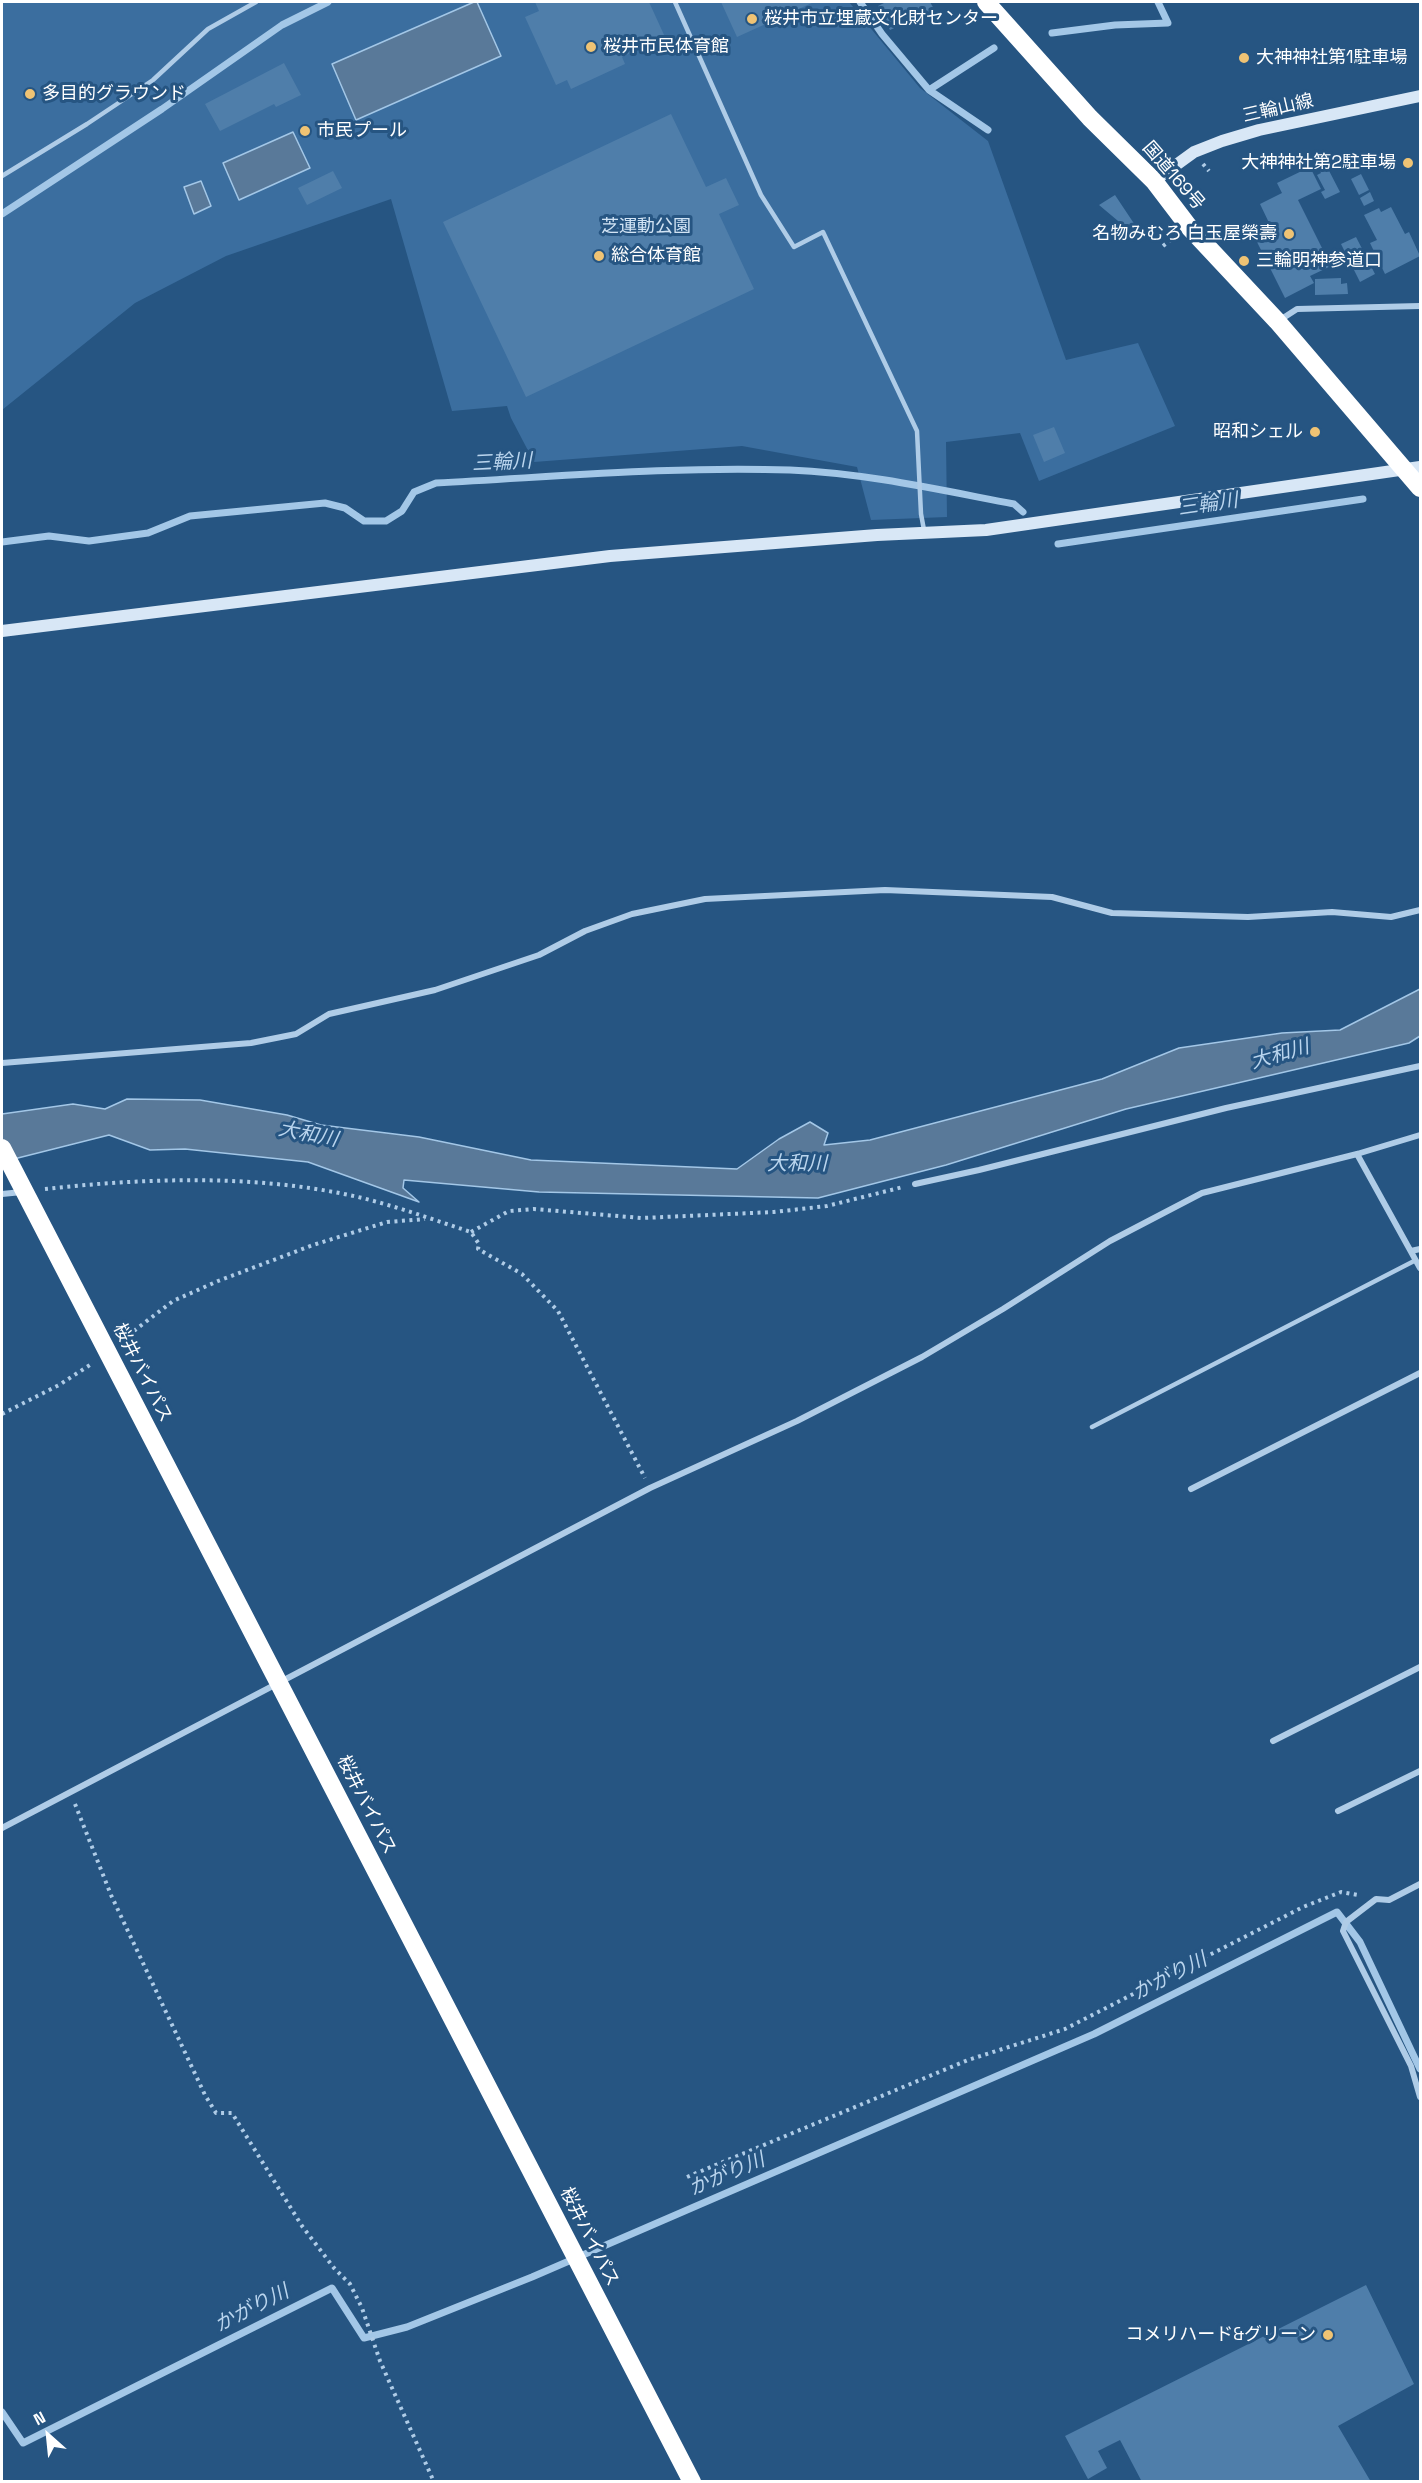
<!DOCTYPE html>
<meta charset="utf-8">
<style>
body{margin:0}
#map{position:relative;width:1422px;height:2483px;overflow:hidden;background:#265582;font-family:"Space Grotesk",sans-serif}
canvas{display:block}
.frame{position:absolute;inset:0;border:3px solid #fff;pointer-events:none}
.north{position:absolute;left:18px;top:2405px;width:60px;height:60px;-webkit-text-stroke:4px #265582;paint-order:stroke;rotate:333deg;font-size:16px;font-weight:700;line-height:24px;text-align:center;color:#fff}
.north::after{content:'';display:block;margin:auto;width:21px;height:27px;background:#fff;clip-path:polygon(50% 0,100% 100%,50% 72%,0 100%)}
</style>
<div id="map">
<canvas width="1422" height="2483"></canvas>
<div class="frame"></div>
<div class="north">N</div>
</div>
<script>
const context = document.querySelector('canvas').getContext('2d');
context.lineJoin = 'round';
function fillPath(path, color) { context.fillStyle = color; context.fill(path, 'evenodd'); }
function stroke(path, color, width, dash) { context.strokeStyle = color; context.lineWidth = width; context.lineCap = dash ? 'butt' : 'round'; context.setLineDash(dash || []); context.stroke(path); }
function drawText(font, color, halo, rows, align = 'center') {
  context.font = font + ' "Space Grotesk","Noto Sans JP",sans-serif'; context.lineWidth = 6; context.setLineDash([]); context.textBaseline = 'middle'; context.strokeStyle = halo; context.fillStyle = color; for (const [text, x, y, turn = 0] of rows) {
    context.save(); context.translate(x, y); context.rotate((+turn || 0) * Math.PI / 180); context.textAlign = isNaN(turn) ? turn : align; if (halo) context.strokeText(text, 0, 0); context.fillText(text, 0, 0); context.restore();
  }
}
const green = new Path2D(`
 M2,2H849L920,88L988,141L1066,360L1138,343L1175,426L1039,481L1020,433L946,442L947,517L871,520L857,467L742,446L534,462L511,418L507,406L452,411L391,199L226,256L135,303L2,410Z`);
const water = new Path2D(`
 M474,2H477L501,56L356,120L332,64Z
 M293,132L310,168L239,200L223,163Z
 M201,181L211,206L194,214L184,187Z
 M1420,989V1036L1409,1043L1126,1109L946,1165L818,1198L539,1192L404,1180L403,1188L419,1202L308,1162L185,1149L150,1150L109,1135L2,1162V1114L73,1104L105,1109L127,1099L200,1100L287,1115L321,1125L419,1137L531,1160L737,1169L779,1139L810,1122L828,1133L824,1145L870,1140L1102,1079L1179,1048L1282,1033L1340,1030Z`);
const stream = new Path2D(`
 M860,2L882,34L929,90L988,130
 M1052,33L1115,25L1168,23L1158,2
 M929,90L994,48
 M2,214L162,109L282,25L328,2
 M2,542L49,536L89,541L148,533L190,516L325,503L345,508L364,521H386L402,511L414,492L436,483C554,477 672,466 790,470C865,473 940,490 1014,504L1023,512
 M1058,544L1363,499
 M2,2412L23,2443L332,2288L364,2338L407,2327L532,2277L1094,2034L1337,1912L1360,1942L1420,2069`);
const building = new Path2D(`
 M535,2H649L665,37L622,57L625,64L571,89L567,80L556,85L525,17L539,11Z
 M721,2H814L737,37Z
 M886,2H930L934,9L890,30L878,6Z
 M284,63L301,95L276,107L274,104L220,131L205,104Z
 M671,114L706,187L726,178L739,205L719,214L754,289L526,397L443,222Z
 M1324,161L1340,192L1325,199L1321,192L1325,190L1317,175L1321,173L1317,165Z
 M1310,167L1321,189L1298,200L1331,266L1310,276L1314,283L1285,298L1255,238L1272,229L1260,204L1282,193L1277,183Z
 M333,171L342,188L307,205L298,188Z
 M1361,174L1369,190L1359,195L1351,179Z
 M1370,192L1374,201L1364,206L1360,198Z
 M1115,195L1137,228L1130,231L1099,205Z
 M1391,207L1405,234L1409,232L1420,256L1385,274L1370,243L1377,240L1364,215L1379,208L1381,212Z
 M1356,237L1375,274L1360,282L1341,244Z
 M1341,278V284L1347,283L1348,294L1315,295V279Z
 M1054,427L1065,453L1044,462L1033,435Z
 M1366,2285L1414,2384L1338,2426L1371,2482H1142L1120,2440L1098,2451L1107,2468L1088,2479L1065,2436Z`);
const path = new Path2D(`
 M1203,164L1209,171
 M1163,246L1175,237
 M45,1189C146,1178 258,1174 358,1197C396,1206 434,1220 471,1232L479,1244L478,1249L522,1274L558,1311L645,1478
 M471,1232L509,1211L534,1209L642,1218L774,1212L827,1206L903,1187
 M122,1340L173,1301L218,1281L313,1245L387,1222L425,1219
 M2,1414L59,1385L93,1363
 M75,1804L111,1895L205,2095L216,2113H232L302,2226L334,2268L350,2284L362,2308L380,2361L434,2482
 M687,2177L968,2060L1065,2029L1303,1907L1341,1892L1358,1895`);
const lane = new Path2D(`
 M675,2L761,195L794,247L823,232L917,431L921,514L924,530
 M2,176L87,124L153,80L208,29L256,2
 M1092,1427L1416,1260`);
const street = new Path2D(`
 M1280,320L1297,309L1420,306
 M2,1063L251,1043L296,1034L329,1014L435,990L539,955L585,931L632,914L705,899L885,890L1052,897L1112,913L1248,917L1332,912L1391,917L1420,910
 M1357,1154L1420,1268
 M915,1184L979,1170L1226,1108L1420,1066
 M2,1194L22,1192
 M1411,1251L1420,1249
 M1191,1489L1420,1373
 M1273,1741L1420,1667
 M1338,1811L1420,1771
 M2,1828L650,1488L797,1421L922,1357L1003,1309L1110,1241L1202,1193L1357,1154L1420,1135
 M1420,1884L1389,1900L1376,1899L1346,1922L1343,1931L1411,2066L1420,2097`);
const secondary = new Path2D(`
 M1154,181L1194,152L1222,141L1259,130L1420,96
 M2,631L610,556L877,535L986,530L1420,467`);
const highway = new Path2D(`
 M986,2L1090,118L1154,181L1189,227L1277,321L1420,488
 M2,1148L692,2482`);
const markers = [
 [752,19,6,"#efc374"],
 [591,47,6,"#efc374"],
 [1244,58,6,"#efc374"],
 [30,94,6,"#efc374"],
 [305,131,6,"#efc374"],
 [1408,163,6,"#efc374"],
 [1289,234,6,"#efc374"],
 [599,256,6,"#efc374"],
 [1244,261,6,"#efc374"],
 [1315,432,6,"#efc374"],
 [1328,2335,6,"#efc374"]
];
const poiNames = [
 ["桜井市立埋蔵文化財センター",764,19],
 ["桜井市民体育館",603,47],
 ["大神神社第1駐車場",1256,58],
 ["多目的グラウンド",42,94],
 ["市民プール",317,131],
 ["大神神社第2駐車場",1396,163,"right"],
 ["名物みむろ 白玉屋榮壽",1277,234,"right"],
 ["総合体育館",611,256],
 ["三輪明神参道口",1256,261],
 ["昭和シェル",1303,432,"right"],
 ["コメリハード&グリーン",1316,2335,"right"]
];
const streetNames = [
 ["三輪山線",1278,109,-13],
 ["国道169号",1173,176,49],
 ["桜井バイパス",142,1373,63],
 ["桜井バイパス",366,1805,63],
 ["桜井バイパス",589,2237,63]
];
const parkNames = [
 ["芝運動公園",646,227]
];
const waterNames = [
 ["三輪川",502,463,-3],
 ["三輪川",1208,505,-8],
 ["大和川",1280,1055,-16],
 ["大和川",308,1135,11],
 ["大和川",797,1165],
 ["かがり川",1170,1977,-27],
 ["かがり川",727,2175,-23],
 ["かがり川",252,2309,-27]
];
fillPath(green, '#3b6e9f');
fillPath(water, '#597999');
stroke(water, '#a3c7e7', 1.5);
stroke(stream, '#a3c7e7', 7);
fillPath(building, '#4f7eaa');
stroke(path, '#afcce7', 4, [3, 4.5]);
stroke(lane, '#afcce7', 4.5);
stroke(street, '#afcce7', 6);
stroke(secondary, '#d8e7f6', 12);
stroke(highway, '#fff', 18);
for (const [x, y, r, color] of markers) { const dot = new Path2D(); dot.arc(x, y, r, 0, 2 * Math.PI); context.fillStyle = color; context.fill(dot); stroke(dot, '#265582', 2); }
drawText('18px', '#fff', '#265582', poiNames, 'left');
drawText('18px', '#fff', '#265582', streetNames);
drawText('18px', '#d2e4f5', '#265582', parkNames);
drawText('italic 20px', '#bad5ee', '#265582', waterNames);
</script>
